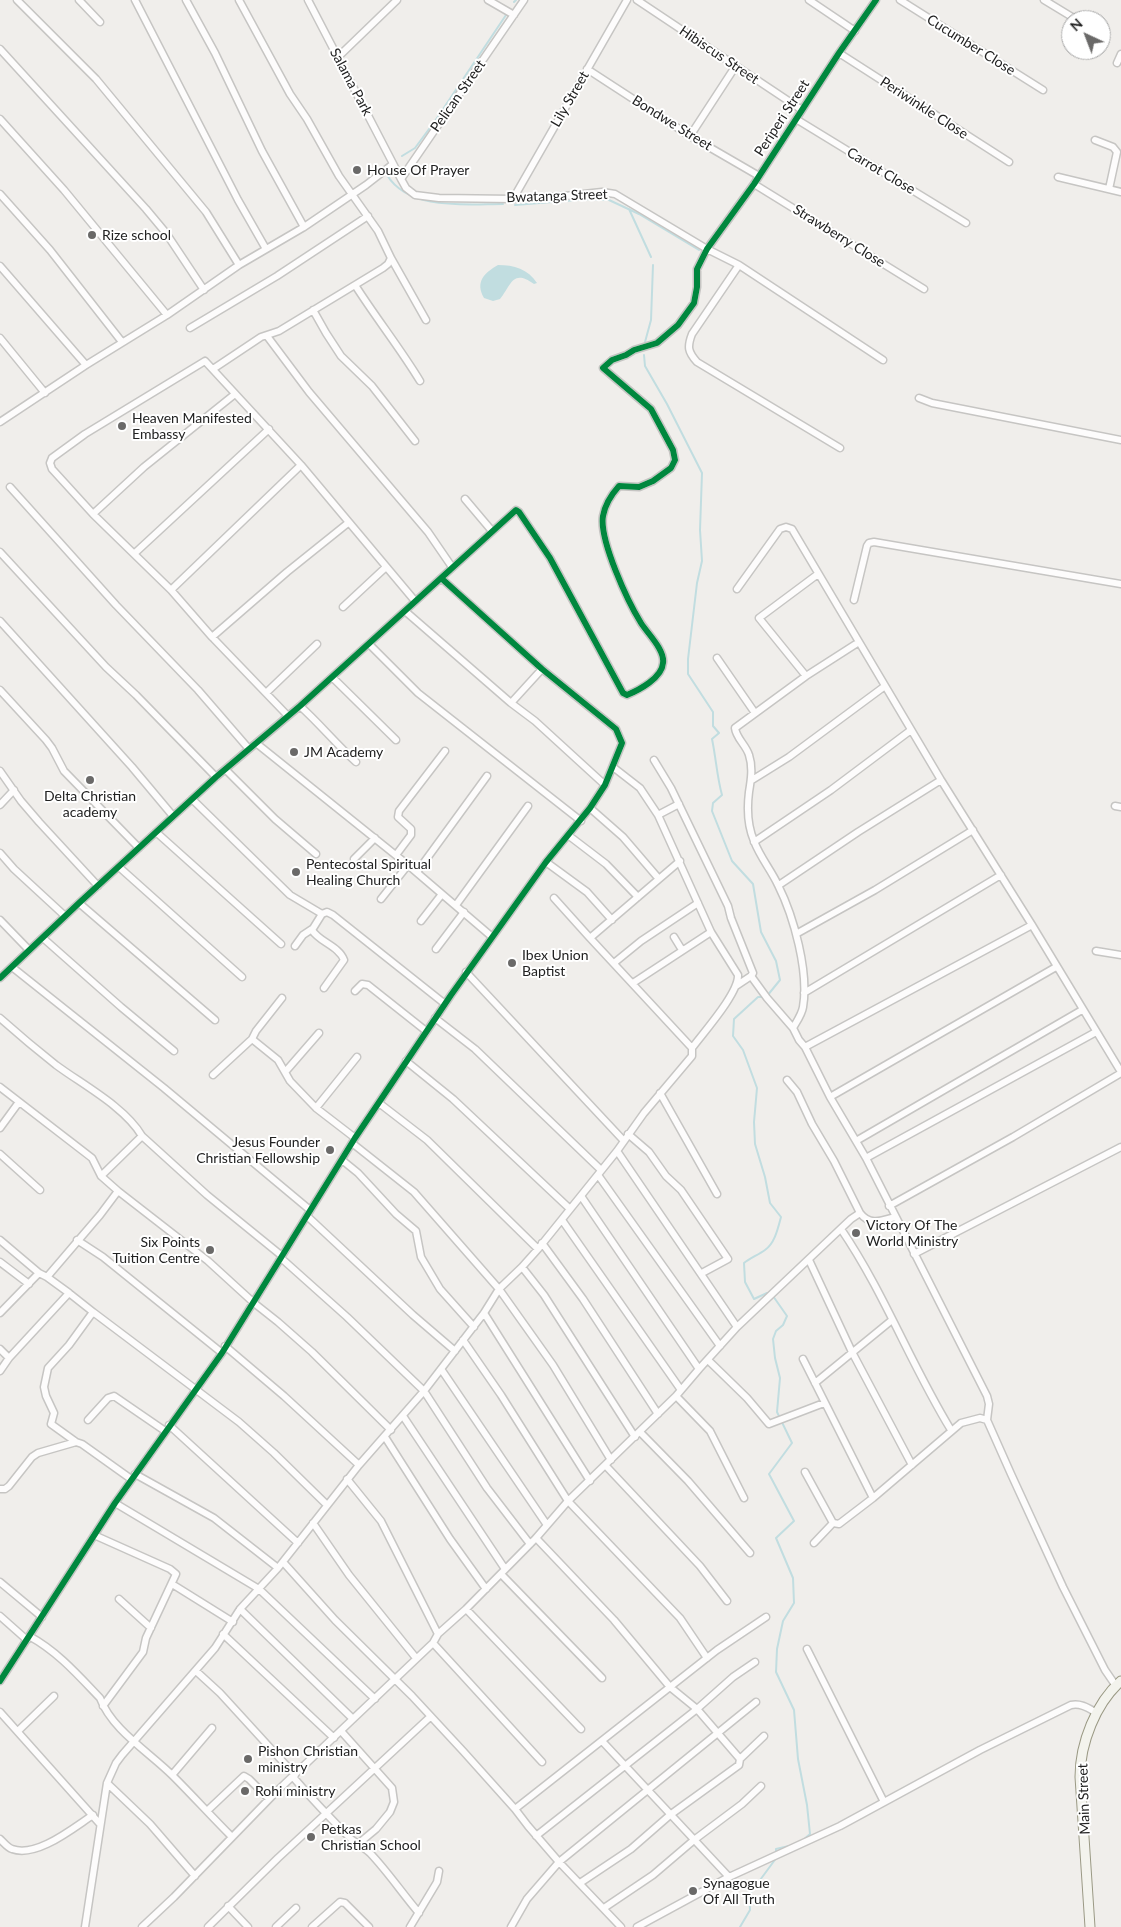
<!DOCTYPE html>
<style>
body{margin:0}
#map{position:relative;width:1121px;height:1927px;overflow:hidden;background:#f0eeeb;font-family:Lato,sans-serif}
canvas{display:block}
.north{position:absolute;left:1061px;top:10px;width:50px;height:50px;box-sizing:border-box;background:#fff;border:1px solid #a7a7a7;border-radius:50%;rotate:317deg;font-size:14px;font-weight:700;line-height:20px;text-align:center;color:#222}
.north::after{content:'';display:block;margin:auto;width:18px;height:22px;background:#6a6968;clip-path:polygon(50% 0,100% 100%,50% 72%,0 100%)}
</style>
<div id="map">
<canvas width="1121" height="1927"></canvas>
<div class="north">N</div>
</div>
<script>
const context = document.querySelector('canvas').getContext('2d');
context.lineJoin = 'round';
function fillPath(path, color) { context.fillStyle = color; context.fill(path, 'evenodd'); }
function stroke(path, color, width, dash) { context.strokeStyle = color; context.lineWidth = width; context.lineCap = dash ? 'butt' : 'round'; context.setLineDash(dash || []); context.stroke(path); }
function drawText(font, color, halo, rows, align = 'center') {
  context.font = font + ' Lato,sans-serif'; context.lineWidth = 4; context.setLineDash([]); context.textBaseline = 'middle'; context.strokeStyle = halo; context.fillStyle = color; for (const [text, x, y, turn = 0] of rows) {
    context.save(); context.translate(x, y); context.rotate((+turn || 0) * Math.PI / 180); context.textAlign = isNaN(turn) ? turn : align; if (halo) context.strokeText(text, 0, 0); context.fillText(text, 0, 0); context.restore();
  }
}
const water = new Path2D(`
 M498,265C514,265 528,269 537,283L534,284C512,268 511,286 500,299L493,301L484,298C475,282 484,273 498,265Z`);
const stream = new Path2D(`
 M514,2L516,0
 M402,156L415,148L435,121L506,15
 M387,175C409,211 466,204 503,204
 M515,205L589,199L609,200L639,214L699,250
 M629,209L651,257
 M645,342L651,320L653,265
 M644,355L645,366L667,404L702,473L700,530L702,561L697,583L688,659V674L713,712V726L719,733L712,739C716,758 717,777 722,795L713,803L712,811L732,861L753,884L761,932L776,961L780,980L767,996
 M762,997H758L734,1019L733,1036L743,1050L757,1088L754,1122L755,1144L765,1177L770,1203L781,1217C778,1228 775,1243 765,1250C758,1255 750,1258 744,1263L745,1282L754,1299L767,1293L769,1294
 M773,1296L787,1316L783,1325L776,1331L773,1339L775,1358L780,1378L777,1412L792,1443L769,1474L794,1521L776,1538L793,1578L794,1603L783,1621L777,1649L776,1672L794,1710L798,1759L807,1805L810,1834L803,1840
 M776,1853V1849L789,1846
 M740,1927L750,1910L749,1895L777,1857`);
const street = new Path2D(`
 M17,0L96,79L206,212L239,265
 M79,0L100,22
 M135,0L238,200L266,249
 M186,0L215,53L262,151L304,227
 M308,0L401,179L524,0
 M488,0L514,15
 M637,0L802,110
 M809,0L855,31
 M900,0L1043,90
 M1044,0L1077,20
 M0,49L146,209L166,233L204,290
 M839,53L1009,162
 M337,58L397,0
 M1117,63L1121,54
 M587,69L690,136L759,176
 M0,119L64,190L167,315
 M796,119L966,223
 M690,136L735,67
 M1095,140L1113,147L1117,152L1109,189
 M1058,177L1121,192
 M401,179L406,188L415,195L439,198L513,199L565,196L602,192L615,194L707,249L739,265L883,360
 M754,184L924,289
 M0,194L50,250L122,342
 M513,199L627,0
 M391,258L426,320
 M739,265L692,334C687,347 688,352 697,362L840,448
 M0,266L86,365
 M355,285C376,318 400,348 420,381
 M313,310L326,333L341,356L372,386L415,441
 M190,328L277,276L368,216
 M267,336L309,392L428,532L452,567
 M0,338L45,393
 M213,369L261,337L279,331L383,268L388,264L391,258L378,231L339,176L307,119L290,94L239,0
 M919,398L932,403L1121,440
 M0,422L86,365L167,315L239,265L304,227L366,185L393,164
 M10,487L116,605L198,690L249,749
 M465,499L492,531
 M93,514L144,467L235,394
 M0,552L106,667L136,695L216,777
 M135,553L269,429
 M737,589L780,529L786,527L792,529L941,780L1032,925L1121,1072
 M171,590L301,465
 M854,600L867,546L869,543L874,542L1121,584
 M343,607L386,567
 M405,611L511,703L535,721L605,785
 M0,621L132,767L173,816
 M212,637L287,572L348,523
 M859,642L806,676L735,728C736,738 746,745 749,755C753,767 751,780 749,792C747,808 748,827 754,841C760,857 771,870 778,885C794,917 809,972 803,1007C802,1014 797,1021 793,1028L799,1040L805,1047L830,1097L866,1158L987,1396L989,1404L987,1420L1011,1474L1063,1587L1105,1670L1116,1686
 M369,644L418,693L581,821
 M717,658L755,713
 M806,676L759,618L818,574
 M332,677L396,740
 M0,690L46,740L52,748L64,771L139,848
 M266,693L317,644
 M511,703L542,669
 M300,706C320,724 336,744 356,762
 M288,716L212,637L171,590L93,514L52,469L50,463L52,458L85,434L205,361L301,465L415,601
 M256,743L408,865L491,936
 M654,760L671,788L728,906L731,918L753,973L751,976L736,986
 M613,767L640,788L658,815L711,932L738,975C739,993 703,1033 692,1048
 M226,770L275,819L316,854
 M0,771L21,801L39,822L98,886
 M752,780L789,757L885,686
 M192,799L290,895L322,914
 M0,805L14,790
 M1115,806L1121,807
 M590,808L623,837L659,879
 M658,815L679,804
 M156,832L281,944
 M568,835L606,864L638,897
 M754,842L831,790L911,730
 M0,853L14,869L65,916
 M396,855L411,835V829L398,817L399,811L445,751
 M354,859L375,838
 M546,862L587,892L612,920
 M119,867L242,977
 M417,872L487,776
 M779,885L858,832L941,780
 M554,898L590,938
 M381,899L408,865
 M79,903L215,1020
 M456,905L528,806
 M0,920L29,950
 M421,921L442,894
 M796,934L875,890L973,830
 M674,937L682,950
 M43,938L121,1007L174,1051
 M295,946L303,935L312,929
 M436,949L464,912
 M1096,951L1121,955
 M614,963L641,941L698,903
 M12,967L164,1088L310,1210
 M466,972L624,1141
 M751,976L767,998L793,1028
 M0,978L79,903L216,777L300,706L516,510L519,512L550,558L623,693L627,695C639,690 662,678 663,663C665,650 648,634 641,623C628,602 599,540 603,516C605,504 611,495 619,486L639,487L653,481L671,468L675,460L673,450L651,409L603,368L612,360L626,355L634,350L657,343L678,325L694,303L697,287V269L707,249L754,184L839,53L876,0
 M633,983L711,932
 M324,988L344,960C339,946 319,942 312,930L322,914L327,912L333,915L445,1004
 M355,991L362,984L368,985L426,1031
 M804,993L1001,875
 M282,998L256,1031L252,1039L278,1060L290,1081L316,1108L355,1138
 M0,1018C18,1034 37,1050 56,1065C83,1085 125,1107 142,1136L207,1195L282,1256
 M435,1018L475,1049L601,1170
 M805,1047L1032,925
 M406,1061L453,1099L570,1209
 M286,1071L319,1033
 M213,1075L252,1039
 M787,1080L797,1092L812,1124L834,1161L860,1213
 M0,1087L92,1158L101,1176L118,1191
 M660,1093L717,1194
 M830,1097L1056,967
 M379,1103L427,1140L538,1249
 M316,1108L357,1057
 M0,1128L19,1102
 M628,1134L649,1152L666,1176L681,1190L728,1259L702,1273
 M856,1141L1082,1010
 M352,1143L414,1192L499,1289L553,1365L611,1460
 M617,1151L737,1327
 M0,1154L40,1190
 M866,1158L1096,1032
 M342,1160L358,1173L396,1214L416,1231L421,1257L440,1289L474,1327
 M598,1175L720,1346
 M101,1176L142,1136
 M581,1196L699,1369
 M889,1206L1013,1137L1121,1073
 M307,1216L413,1315L455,1351
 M562,1220L681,1390
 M841,1229C884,1292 911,1365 951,1430
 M0,1240L39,1273L47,1277L69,1293L9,1358L0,1371
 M77,1240L103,1257L222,1353
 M542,1243L583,1299L658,1414
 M914,1254L1121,1147
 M281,1258L347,1317L424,1391L487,1488L530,1544
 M809,1260L852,1352L912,1465
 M0,1262L29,1284
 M522,1267L544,1295L635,1437
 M47,1277L100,1215L118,1191L208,1261L254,1303L278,1322L312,1352L391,1430
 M69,1293L93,1312L69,1345L48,1368L44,1387L46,1396L54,1413L51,1424L76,1442
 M93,1312L239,1422L274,1453L327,1505
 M0,1313L39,1273
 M484,1313L590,1481
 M463,1340L501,1395L568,1501L680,1618L707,1658
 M225,1346L284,1396L359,1465
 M0,1349L9,1358
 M803,1359L873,1498
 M708,1360L747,1398L769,1424L824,1403
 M441,1369L547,1525
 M815,1383L892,1320
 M676,1396L710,1431L744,1498
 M403,1416L505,1569
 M88,1420L108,1398L114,1396L165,1431
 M169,1425L298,1543
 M640,1432L688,1481L750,1553
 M385,1437L450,1539L486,1589
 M606,1466L700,1566L727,1601
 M805,1472L833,1523L839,1524L873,1498L961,1423L980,1418L987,1420
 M135,1474L214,1518L278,1568
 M347,1479L381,1521L438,1634
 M0,1489H5L9,1486L32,1457L38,1453L76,1442L82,1444L131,1479
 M115,1503L259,1589L375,1699
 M313,1523L349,1575L416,1658
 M94,1535L170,1569L176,1574L146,1638L143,1652L103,1706
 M536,1538L614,1620L670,1687L697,1709L740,1759L739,1765L670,1815L631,1849L580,1883
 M814,1543L833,1523
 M283,1562L335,1620L412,1696L463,1751L515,1809L528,1826L559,1862L621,1927
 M501,1574L602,1678
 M0,1582L42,1617
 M172,1584L233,1622
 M119,1599L151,1628
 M240,1609L353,1719
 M466,1609L581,1729
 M0,1616L27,1640
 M223,1634L334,1738
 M29,1636C57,1651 78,1675 100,1698C112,1730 149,1752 173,1776C193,1796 212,1817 232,1837
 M433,1643L542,1762
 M807,1649L884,1802
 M196,1671L220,1693L295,1775
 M0,1681L115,1503L222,1353L355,1138L451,995L546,862L590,808L605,785L622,743L616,729L542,669L441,578
 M0,1712L100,1824
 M18,1731L54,1696
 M341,1731L392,1788L394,1802L390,1812L376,1829L358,1844
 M602,1741L729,1877
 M740,1759L764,1736
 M172,1775L212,1728
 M293,1777C311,1798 331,1819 351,1839C357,1844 364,1847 370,1853C388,1872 402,1893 419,1913
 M107,1783L150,1824L195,1876
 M515,1809L717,1650L766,1617
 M207,1811L244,1776L249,1779L269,1799
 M536,1836L697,1709L733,1677L755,1662
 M0,1839C3,1842 8,1848 12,1849C37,1858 73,1828 93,1815
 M228,1906L248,1927
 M604,1908L653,1875L694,1840L742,1804L761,1786
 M85,1927L107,1783L116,1763L122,1755L215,1648L240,1609L278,1568L359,1465L424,1391L484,1313L499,1289L522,1267L538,1249L617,1151L644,1113L692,1056V1048L590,938L680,861
 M142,1927L174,1897L275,1793L433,1643L438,1634L466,1609L536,1538L568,1501L676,1396L699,1369L737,1327L851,1219L860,1213C870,1226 881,1221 895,1217
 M208,1927L278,1858L430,1717
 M276,1927L296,1908
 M312,1927L340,1902L345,1903L369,1927
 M410,1927L437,1882L439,1871
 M511,1927L527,1899L559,1862L756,1702
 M637,1927L729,1877L840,1826L980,1750L1071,1705C1081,1703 1088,1708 1097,1713`);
const secondary = new Path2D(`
 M1090,1927L1080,1777C1080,1743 1096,1703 1121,1681`);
const cycleway = new Path2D(`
 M0,978L79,903L216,777L300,706L516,510L519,512L550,558L623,693L627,695C639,690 662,678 663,663C665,650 648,634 641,623C628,602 599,540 603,516C605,504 611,495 619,486L639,487L653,481L671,468L675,460L673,450L651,409L603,368L612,360L626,355L634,350L657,343L678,325L694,303L697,287V269L707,249L754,184L839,53L876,0
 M0,1681L115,1503L222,1353L355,1138L451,995L546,862L590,808L605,785L622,743L616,729L542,669L441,578`);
const markers = [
 [357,170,5,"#6a6968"],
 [92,235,5,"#6a6968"],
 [122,426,5,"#6a6968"],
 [294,752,5,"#6a6968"],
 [90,780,5,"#6a6968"],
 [296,872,5,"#6a6968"],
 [512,963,5,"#6a6968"],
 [330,1150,5,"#6a6968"],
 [856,1233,5,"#6a6968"],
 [210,1250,5,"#6a6968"],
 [248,1759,5,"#6a6968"],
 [245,1791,5,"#6a6968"],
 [311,1837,5,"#6a6968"],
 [693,1891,5,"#6a6968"]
];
const streetNames = [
 ["Cucumber Close",971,45,32],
 ["Hibiscus Street",719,55,34],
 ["Salama Park",351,82,62],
 ["Pelican Street",458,96,-55],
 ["Lily Street",570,99,-60],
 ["Periwinkle Close",924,108,33],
 ["Periperi Street",782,118,-57],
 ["Bondwe Street",672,123,32],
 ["Carrot Close",881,171,31],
 ["Bwatanga Street",557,196,-2],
 ["Strawberry Close",839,236,32],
 ["Main Street",1084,1799,-92]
];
const poiNames = [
 ["House Of Prayer",367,170],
 ["Rize school",102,235],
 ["Heaven Manifested",132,418],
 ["Embassy",132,434],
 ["JM Academy",304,752],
 ["Delta Christian",90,796,"center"],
 ["academy",90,812,"center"],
 ["Pentecostal Spiritual",306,864],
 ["Healing Church",306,880],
 ["Ibex Union",522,955],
 ["Baptist",522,971],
 ["Jesus Founder",320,1142,"right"],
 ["Christian Fellowship",320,1158,"right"],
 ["Victory Of The",866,1225],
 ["World Ministry",866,1241],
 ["Six Points",200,1242,"right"],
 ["Tuition Centre",200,1258,"right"],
 ["Pishon Christian",258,1751],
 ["ministry",258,1767],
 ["Rohi ministry",255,1791],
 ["Petkas",321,1829],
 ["Christian School",321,1845],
 ["Synagogue",703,1883],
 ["Of All Truth",703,1899]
];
fillPath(water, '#c1dde0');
stroke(stream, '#c1dde0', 2);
stroke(street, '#c6c5c3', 9);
stroke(secondary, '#9a9984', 11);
stroke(street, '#fdfcfc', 6);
stroke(secondary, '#f3f3ed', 9);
stroke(cycleway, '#00873e', 6);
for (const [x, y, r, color] of markers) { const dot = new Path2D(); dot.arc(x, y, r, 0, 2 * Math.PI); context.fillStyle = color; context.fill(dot); stroke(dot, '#fff', 2); }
drawText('14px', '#222', '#fff', streetNames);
drawText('14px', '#222', '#fff', poiNames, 'left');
</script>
